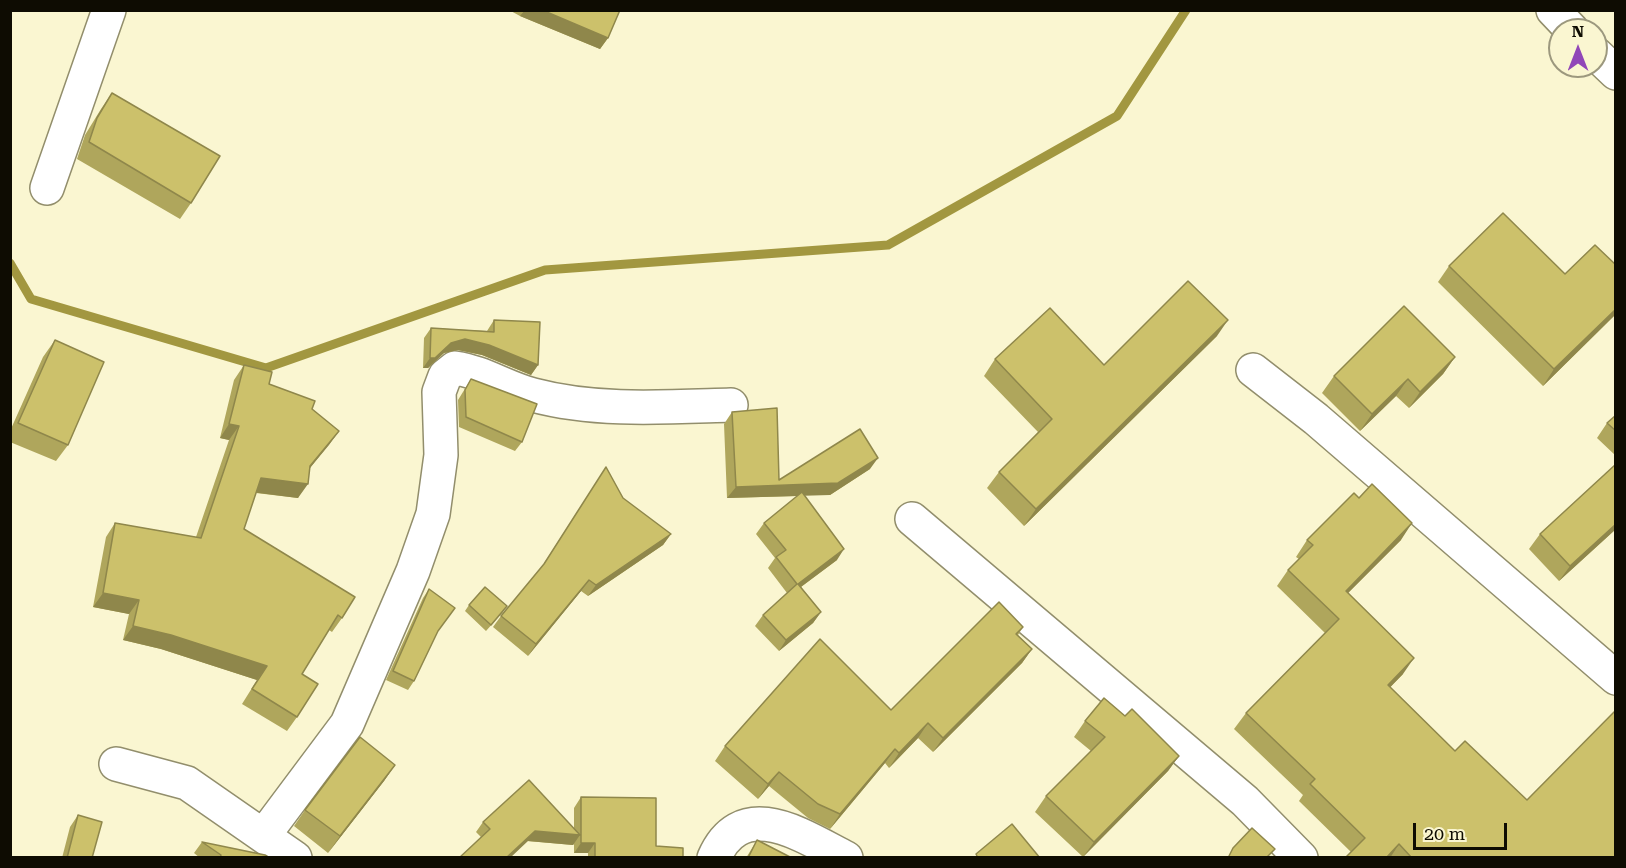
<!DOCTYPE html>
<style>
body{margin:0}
#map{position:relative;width:1626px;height:868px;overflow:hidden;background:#faf6d1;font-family:"Roboto Serif",serif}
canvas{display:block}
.frame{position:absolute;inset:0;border:12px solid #0e0c02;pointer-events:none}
.north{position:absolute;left:1548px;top:18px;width:60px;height:60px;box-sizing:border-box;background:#faf6d1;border:2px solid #9c987e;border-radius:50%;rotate:0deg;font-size:16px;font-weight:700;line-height:24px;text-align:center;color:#0e0c02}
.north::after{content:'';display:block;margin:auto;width:21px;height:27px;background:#9146b8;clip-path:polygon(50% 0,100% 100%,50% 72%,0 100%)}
.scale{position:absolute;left:1413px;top:823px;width:94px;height:27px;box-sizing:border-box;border:3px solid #0e0c02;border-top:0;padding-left:8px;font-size:18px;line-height:21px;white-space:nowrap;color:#0e0c02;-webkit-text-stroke:4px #faf6d1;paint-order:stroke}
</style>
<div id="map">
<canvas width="1626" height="868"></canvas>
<div class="frame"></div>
<div class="north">N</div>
<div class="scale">20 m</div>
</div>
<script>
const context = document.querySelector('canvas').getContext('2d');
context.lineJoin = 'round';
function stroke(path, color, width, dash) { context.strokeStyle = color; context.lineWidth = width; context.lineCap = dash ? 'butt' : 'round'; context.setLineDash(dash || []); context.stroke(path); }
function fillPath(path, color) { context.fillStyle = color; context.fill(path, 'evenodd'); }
const stream = new Path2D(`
 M10,263L31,299L266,368L545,270L888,245L1117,116L1186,10`);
const minor = new Path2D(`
 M1553,10L1572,30
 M1596,54L1616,73
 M47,188L109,10
 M1253,370L1316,419L1616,678
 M912,519L1245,801L1301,858
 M116,764L187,783L295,858
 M264,835L347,724L413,571L433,514L441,455L439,392L445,376L455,368C483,372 506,388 533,395C597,412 666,407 731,405
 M714,858C742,794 803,836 846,858`);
const wall = new Path2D(`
 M509,10H620L608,38L600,49L520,16Z
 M112,93L191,203L180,219L77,159L85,135L101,109Z
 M1616,265V314L1543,386L1438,282L1449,266L1565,274Z
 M494,320L538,365L531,375L482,355L458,350L444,353L428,368H423L424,338L431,328L487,331Z
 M1217,336L1024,526L987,488L999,472L1038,432L984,376L995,359L1104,365Z
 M55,340L68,445L56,461L10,442V431L43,357Z
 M1455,357L1443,374L1409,408L1396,396L1360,431L1322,393L1334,376Z
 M244,365L269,384L312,409L339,431L310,468L298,498L256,493L244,529L342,618L332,632L329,630L302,674L297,717L287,731L242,704L257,680L161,649L123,640L129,614L93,607L106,537L115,523L196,537L229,440L220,438L234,380Z
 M471,379L522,442L515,451L459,427L458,400Z
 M732,412L779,480L870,469L830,495H804L837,560L801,587L821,612L813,623L779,651L755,626L763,615L787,593L768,568L775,558L756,534L764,523L798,496L727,498L724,424Z
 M1616,415V456L1597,438L1607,423Z
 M1616,464V529L1559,581L1529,549L1540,534Z
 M606,467L623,498L671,534L663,545L588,596L581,591L528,656L493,627L501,616L541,568Z
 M1307,540H1401L1348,593L1403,674L1390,687L1455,751L1527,800L1616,858H1345L1351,852L1299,801L1303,795L1234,729L1246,713L1325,633L1277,586L1288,570L1299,559L1296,557Z
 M429,589L437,633L414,681L408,690L386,680L423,598Z
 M469,605L503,612L486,631L465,611Z
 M1023,627L1018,635L1032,649L1022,663L933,752L918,738L889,768L885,763L830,829L808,818L769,786L758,799L715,761L725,746L891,710Z
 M1125,716L1179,756L1168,771L1083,857L1035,812L1046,796L1091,751L1074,737L1085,721Z
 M395,765L384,781L328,853L294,826L305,810Z
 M581,797L656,846L683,858H588V853H574V844L573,845L481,837L476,832L483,822L574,828V808Z
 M78,815L92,858H62L70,827Z
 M757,840L792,858H746Z
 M202,842L270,858H200L194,853Z`);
const shadedWall = new Path2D(`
 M525,10H542L608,38L600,49L520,16Z
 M1616,309V314L1543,386L1554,369Z
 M1228,320L1217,336L1024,526L1036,509Z
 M465,339L489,345L538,365L531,375L482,355L458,350L444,353L428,368H423L430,358L451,343Z
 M1455,357L1443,374L1409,408L1420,392Z
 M1408,379L1396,396L1360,431L1372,414Z
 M229,424L239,426L229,440L220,438Z
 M339,431L329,445L300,480L310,466Z
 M878,458L870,469L830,495L727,498L736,487L838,483Z
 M261,478L308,484L298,498L251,492Z
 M1412,523L1401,540L1334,607L1346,591Z
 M1616,524V529L1559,581L1570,566Z
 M671,534L663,545L588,596L596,585Z
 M844,549L837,560L790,595L798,584Z
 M589,580L581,591L528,656L536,644Z
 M103,593L139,600L129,614L93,607Z
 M821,612L813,623L779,651L786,640Z
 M133,626L171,635L267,666L257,680L161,649L123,640Z
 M1032,649L1022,663L933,752L943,738Z
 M1414,658L1403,674L1377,701L1388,685Z
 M928,723L918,738L889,768L899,753Z
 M895,749L885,763L830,829L840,814Z
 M1179,756L1168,771L1083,857L1094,842Z
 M395,765L384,781L328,853L340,836Z
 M779,772L769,786L758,799L768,784Z
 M535,831L580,835L573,845L528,841L510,858H506Z
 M581,843H595L588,853H574Z
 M1399,844L1390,858H1386Z`);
const building = new Path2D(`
 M542,10H620L608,38Z
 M112,93L220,156L191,203L89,142L97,118Z
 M1503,213L1565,274L1595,245L1616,265V309L1554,369L1449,266Z
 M1188,281L1228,320L1036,509L999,472L1052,419L995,359L1050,308L1104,365Z
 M1404,306L1455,357L1420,392L1408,379L1372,414L1334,376Z
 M494,320L540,322L538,365L489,345L465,339L451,343L435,358H430L431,328L494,332Z
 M55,340L104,362L68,445L18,423Z
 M244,365L272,372L269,384L315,401L312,409L339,431L310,466L308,484L261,478L244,529L355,597L342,618L338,615L302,674L318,684L297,717L252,689L267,666L171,635L133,626L139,600L103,593L115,523L201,538L239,426L229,424Z
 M471,379L537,404L522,442L466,417L465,390Z
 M777,408L779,480L860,429L878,458L838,483L736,487L732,412Z
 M1616,415V431L1607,423Z
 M1616,464V524L1570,566L1540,534Z
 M606,467L623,498L671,534L596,585L589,580L536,644L501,616L544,564Z
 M1372,484L1412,523L1346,591L1414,658L1388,685L1455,751L1465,741L1527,800L1616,710V858H1412L1399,844L1386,858H1345L1365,838L1310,784L1315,779L1246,713L1339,619L1288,570L1313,545L1307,540L1354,493L1359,498Z
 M802,492L844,549L798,584L821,612L786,640L763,615L797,584L776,557L786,550L764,523Z
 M485,587L507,606L491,625L469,605Z
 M429,589L455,608L438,631L414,681L393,671Z
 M999,602L1023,627L1016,634L1032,649L943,738L928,723L899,753L895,749L840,814L818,804L779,772L768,784L725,746L820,639L891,710Z
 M1104,698L1125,716L1132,709L1179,756L1094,842L1046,796L1105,737L1085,721Z
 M360,737L395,765L340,836L305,810Z
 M529,780L580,835L535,831L506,858H459L490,829L483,822Z
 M581,797L656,798V846L683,848V858H595V843H581Z
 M78,815L102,822L92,858H67Z
 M1012,824L1040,858H978L976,854Z
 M1252,828L1275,849L1266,858H1228L1233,848Z
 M757,840L792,858H748Z
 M202,842L265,855L270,858H220L221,855Z`);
stroke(stream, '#a29740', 9);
stroke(minor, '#928e6c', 36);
stroke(minor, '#fff', 33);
fillPath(wall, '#afa65c');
fillPath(shadedWall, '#8f874b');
fillPath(building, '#ccc16b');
stroke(building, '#8f874b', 1.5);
</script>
